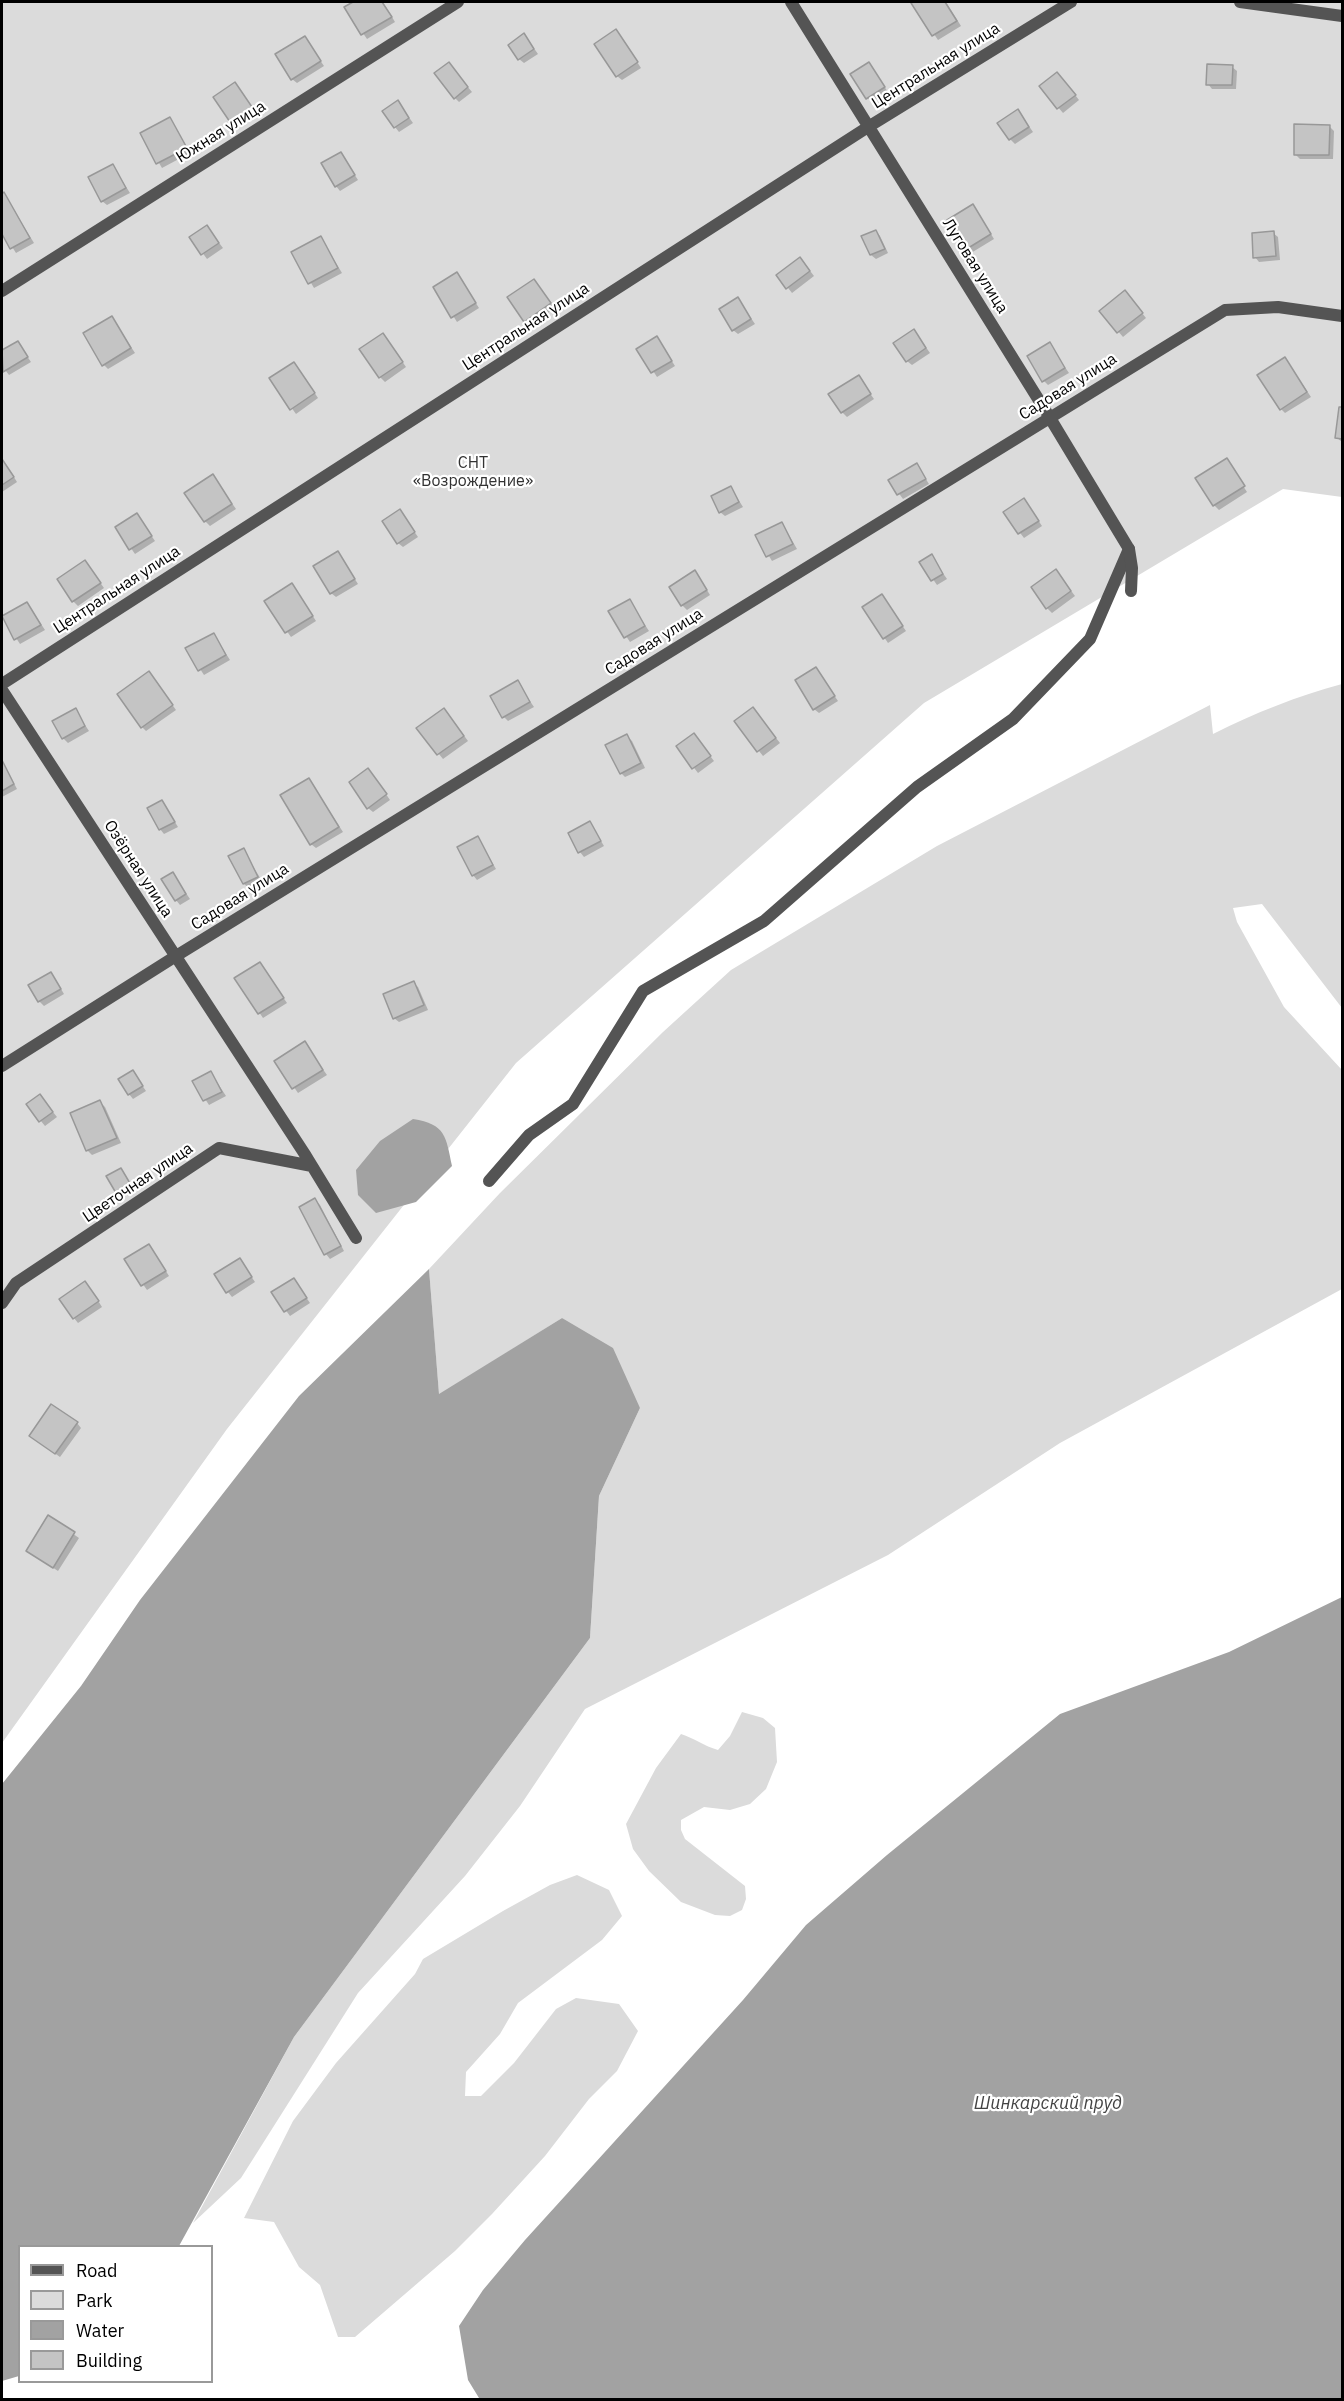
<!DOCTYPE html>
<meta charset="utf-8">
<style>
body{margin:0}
#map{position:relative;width:1344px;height:2401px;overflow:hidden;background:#fff;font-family:"IBM Plex Sans",sans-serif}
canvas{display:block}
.frame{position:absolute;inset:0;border:3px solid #000;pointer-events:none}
.legend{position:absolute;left:18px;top:2245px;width:195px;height:138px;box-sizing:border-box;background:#fff;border:2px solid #999;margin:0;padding:8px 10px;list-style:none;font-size:18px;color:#000}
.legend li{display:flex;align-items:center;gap:12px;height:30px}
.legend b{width:30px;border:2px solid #999}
</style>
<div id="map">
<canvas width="1344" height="2401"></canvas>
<div class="frame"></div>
<ul class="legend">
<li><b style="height:8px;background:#545454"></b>Road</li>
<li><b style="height:16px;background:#dbdbdb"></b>Park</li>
<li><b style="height:16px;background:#a2a2a2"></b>Water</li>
<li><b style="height:16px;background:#c4c4c4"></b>Building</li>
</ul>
</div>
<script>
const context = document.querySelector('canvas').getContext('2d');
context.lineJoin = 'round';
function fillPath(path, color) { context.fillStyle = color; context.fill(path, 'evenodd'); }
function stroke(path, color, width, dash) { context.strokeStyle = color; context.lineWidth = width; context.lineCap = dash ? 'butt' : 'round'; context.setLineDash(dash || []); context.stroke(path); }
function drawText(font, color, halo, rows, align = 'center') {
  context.font = font + ' "IBM Plex Sans",sans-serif'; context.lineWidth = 4.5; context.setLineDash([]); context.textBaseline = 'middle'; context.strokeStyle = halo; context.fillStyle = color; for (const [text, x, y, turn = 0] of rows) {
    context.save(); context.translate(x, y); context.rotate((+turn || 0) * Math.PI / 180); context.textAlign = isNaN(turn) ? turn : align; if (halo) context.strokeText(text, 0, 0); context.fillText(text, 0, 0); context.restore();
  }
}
const green = new Path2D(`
 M2,2H1342V497L1283,489L924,703L516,1063L227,1429L2,1743Z
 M1342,684V1008L1262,904L1233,908L1237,922L1284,1007L1342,1070V1289L1060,1443L888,1555L585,1709L520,1806L465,1876L358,1993L241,2178L193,2223L294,2037L590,1638L599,1496L640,1408L562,1318L439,1395L429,1269L500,1193L663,1032L731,970L937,846L1210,705L1213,734C1255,713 1297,696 1342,684Z
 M742,1712L763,1718L775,1728L777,1762L766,1789L750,1804L730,1810L704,1807L681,1820V1830L685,1839L745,1886L746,1899L742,1910L730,1916L715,1915L681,1902L649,1871L633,1849L626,1824L656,1768L681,1734C694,1738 704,1746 718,1750L730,1736Z
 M577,1875L609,1890L622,1916L602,1940L518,2003L500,2034L466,2072L465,2096H481L514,2063L556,2009L576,1998L619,2004L638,2031L617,2071L589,2099L545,2156L492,2214L455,2251L355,2337H338L320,2285L299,2267L274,2222L244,2218L293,2121L336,2063L415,1974L423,1959L503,1911L550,1885Z`);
const water = new Path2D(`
 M413,1119C446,1124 446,1137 452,1166L416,1202L376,1213L358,1195L356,1170L380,1141Z
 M429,1269L439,1394L562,1318L613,1348L640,1408L599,1496L590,1638L294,2037L179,2246H20L19,2376L2,2381V1784L81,1686L140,1600L299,1396Z
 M1342,1597V2399L479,2398L468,2380L459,2326L483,2290L525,2240L743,2000L806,1925L887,1855L1060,1714L1229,1652Z`);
const shadow = new Path2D(`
 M356,2H383L395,22L367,39L346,8Z
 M916,2H946L961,26L938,40L913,3Z
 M620,36L641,68L622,80L617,76Z
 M305,38L324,66L297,83L292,79Z
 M528,40L538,54L524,63L519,59Z
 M869,64L888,92L872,102L868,98Z
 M1232,67L1237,71L1236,89H1212L1208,84Z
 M453,69L472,92L459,102L455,98Z
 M1062,78L1079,100L1063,113L1041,87Z
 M239,89L256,112L236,126L231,121Z
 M398,102L413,123L399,132L395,127Z
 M1022,116L1033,132L1015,144L1010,139Z
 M170,119L190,153L162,168L142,134Z
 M1329,126L1334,131L1333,159H1300L1295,154Z
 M341,154L358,180L340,191L336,186Z
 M113,166L130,193L107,205L102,201Z
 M4,194L34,243L16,253L2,231V195Z
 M977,211L994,239L971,253L967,249Z
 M207,227L223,248L207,259L191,237Z
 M876,231L880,236L888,253L876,259L871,255L863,237Z
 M1273,233L1278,237L1280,260L1259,262L1255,257Z
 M321,238L342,273L314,288L293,252Z
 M804,263L814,276L792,293L778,275Z
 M457,274L479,308L457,322L435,287Z
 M534,281L555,308L530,326L525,321Z
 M1129,297L1146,318L1123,337L1101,311Z
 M738,299L755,324L738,334L733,330Z
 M112,318L135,353L108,369L104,365Z
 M918,336L930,353L912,365L907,361Z
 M657,338L675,366L657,377L639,349Z
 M387,339L406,367L385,382L380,377Z
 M18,343L31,362L9,375L2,366V352Z
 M1049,344L1069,373L1048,385L1044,381Z
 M1289,364L1311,397L1285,413L1281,409Z
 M298,368L318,398L296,414L271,379Z
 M858,377L874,399L847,417L842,412Z
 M1341,409H1342V442L1336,437Z
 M2,458L17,482L2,492Z
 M1228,463L1247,492L1219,510L1214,505Z
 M917,465L929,484L903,499L890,481Z
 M213,476L236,509L210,526L205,521Z
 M731,488L743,507L725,516L720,512Z
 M1028,505L1042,526L1024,538L1005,513Z
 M400,511L418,537L403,547L398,543Z
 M137,515L155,541L135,554L117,528Z
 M782,523L797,549L772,561L757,536Z
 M338,553L358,584L336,597L331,593Z
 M931,556L947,579L937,585L921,562Z
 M89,567L104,588L78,606L73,601Z
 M1060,576L1075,596L1052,613L1047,608Z
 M699,577L710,595L687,610L682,605Z
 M296,590L316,621L291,637L266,602Z
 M882,596L906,631L888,643L864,607Z
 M629,601L649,631L630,642L610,612Z
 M27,603L45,630L20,644L3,618Z
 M214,635L230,660L204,675L187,649Z
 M816,669L838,701L819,713L814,709Z
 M153,678L176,710L146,731L142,727Z
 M517,682L534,707L508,721L504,717Z
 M75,710L89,731L68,743L63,738Z
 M448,714L468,741L443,759L418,728Z
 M757,714L780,743L763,756L736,722Z
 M627,736L632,741L645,768L625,777L621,773Z
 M698,740L714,761L698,773L678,747Z
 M2,760L17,789L2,797Z
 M373,775L390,800L373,812L368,808Z
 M309,780L343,832L316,848L311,844Z
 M162,801L178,827L164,834L160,829Z
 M590,823L604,846L584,857L580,852Z
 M478,838L496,869L477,880L473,875Z
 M243,850L262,881L249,888L244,884Z
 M173,874L190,899L180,905L176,900Z
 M260,964L287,1003L263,1018L237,979Z
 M55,979L64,994L44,1006L39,1001Z
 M413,983L418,987L428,1010L399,1022L394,1018Z
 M304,1043L327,1075L298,1093L276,1061Z
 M133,1072L146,1091L133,1099L129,1094Z
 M211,1073L226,1096L209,1105L194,1082Z
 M44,1101L57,1117L45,1126L28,1105Z
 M100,1102L105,1107L121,1143L92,1155L88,1151L72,1114Z
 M121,1170L134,1190L122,1197L108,1177Z
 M315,1200L320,1205L344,1251L330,1259L326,1254Z
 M153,1251L169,1276L147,1290L126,1260Z
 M240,1260L255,1282L232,1297L228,1292Z
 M294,1280L310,1303L290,1316L273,1293Z
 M90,1288L102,1307L78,1323L74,1318Z
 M77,1423L81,1428L60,1457L36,1440Z
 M49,1517L79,1538L58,1571L28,1551Z`);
const building = new Path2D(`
 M353,2H382L392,17L361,35L344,7Z
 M913,2H945L957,21L932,36L911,3Z
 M616,29L638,62L616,77L594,44Z
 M524,33L534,49L518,60L508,45Z
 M305,36L321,61L291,80L275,54Z
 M449,62L468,87L454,99L434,73Z
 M869,62L885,87L866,99L850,74Z
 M1207,64L1233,65L1232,85H1206Z
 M1057,72L1076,95L1057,109L1039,86Z
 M235,82L252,107L230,122L213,97Z
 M398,100L409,118L394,128L382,111Z
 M1018,109L1029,127L1009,140L997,123Z
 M170,117L187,148L156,164L140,133Z
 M1294,124L1330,125L1329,155H1294Z
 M341,152L355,175L335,187L321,163Z
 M113,164L126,188L101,202L88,177Z
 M4,192L30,238L10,249L2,234V194Z
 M973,204L991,234L965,250L947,220Z
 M207,225L219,243L201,255L189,237Z
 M876,230L885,249L870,255L861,236Z
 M1274,231L1276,256L1253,258L1252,233Z
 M321,236L338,268L308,284L291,252Z
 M800,257L810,271L786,289L776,275Z
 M457,272L476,303L451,318L433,287Z
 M534,279L551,303L524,322L507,297Z
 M1125,290L1143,313L1117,333L1099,311Z
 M738,297L751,319L732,331L719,309Z
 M112,316L131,348L102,366L83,333Z
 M914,329L926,348L906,362L893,343Z
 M383,333L403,362L379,378L359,349Z
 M657,336L672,361L651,373L636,349Z
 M18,341L28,357L3,372L2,350Z
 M1050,342L1065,368L1042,382L1027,356Z
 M1285,357L1307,392L1280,410L1257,375Z
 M294,362L315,393L290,410L269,378Z
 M859,375L871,394L841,413L828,394Z
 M1339,407H1342V439L1335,438Z
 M1227,458L1245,486L1213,506L1195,478Z
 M2,459L14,477L2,485Z
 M917,463L926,479L897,495L888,480Z
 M213,474L232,504L204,522L184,493Z
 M731,486L739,502L719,513L711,496Z
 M1024,498L1039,521L1018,534L1003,512Z
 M400,509L415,532L397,544L382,521Z
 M137,513L152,536L129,550L115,527Z
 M782,522L793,544L766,557L755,535Z
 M338,551L355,579L330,594L313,566Z
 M932,554L943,574L931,581L919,562Z
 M85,560L101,583L72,602L57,579Z
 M1056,569L1071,591L1046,609L1031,587Z
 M695,570L707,590L681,606L669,587Z
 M292,583L313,616L285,633L264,601Z
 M882,594L903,626L883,639L862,607Z
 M630,599L645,626L624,638L608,611Z
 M27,602L41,625L14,640L2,616Z
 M214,633L226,655L198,671L185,648Z
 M816,667L835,696L813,710L795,680Z
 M149,671L173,705L141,728L117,694Z
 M518,680L530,702L502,718L490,696Z
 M753,707L776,738L757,752L734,721Z
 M76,708L85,726L62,739L52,721Z
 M444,708L464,736L437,755L416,728Z
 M694,733L711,756L692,769L676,746Z
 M627,734L641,763L620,774L605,745Z
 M2,760L14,784L2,791Z
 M368,768L387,794L367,809L349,782Z
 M309,778L339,827L310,845L280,795Z
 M162,800L175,822L159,830L147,808Z
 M590,821L601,841L578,853L568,833Z
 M478,836L493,865L472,876L457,847Z
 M244,848L258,877L243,884L228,856Z
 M173,872L186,894L175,901L161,879Z
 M260,962L284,998L258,1014L234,978Z
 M51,972L61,989L38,1002L28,985Z
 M414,981L424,1005L393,1019L383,994Z
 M305,1041L323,1070L292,1089L274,1061Z
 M133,1070L143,1086L128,1095L118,1079Z
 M211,1071L222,1092L203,1101L192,1081Z
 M40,1094L53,1112L39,1122L26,1104Z
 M100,1100L117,1138L86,1151L70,1113Z
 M121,1168L131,1185L116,1193L106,1176Z
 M315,1198L341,1246L324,1255L299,1207Z
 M149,1244L166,1271L141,1286L124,1259Z
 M240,1258L252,1277L226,1293L214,1274Z
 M294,1278L307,1298L284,1312L271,1292Z
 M85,1281L99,1301L73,1319L59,1299Z
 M51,1404L78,1422L55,1454L29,1436Z
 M48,1515L75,1532L53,1568L26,1551Z`);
const service = new Path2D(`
 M489,1181L529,1135L573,1104L643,991L764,921L917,787L1013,719L1090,639L1129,549`);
const minor = new Path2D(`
 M791,2L1050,418L1129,549L1132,568L1131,591
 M1240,2L1342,16
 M2,291L458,2
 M2,684L868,127L1071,2
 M2,690L306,1156L356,1238
 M2,1066L176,956L1225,310L1278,307L1342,316
 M2,1303L16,1283L219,1148L312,1166`);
const streetNames = [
 ["Центральная улица",936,66,-32],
 ["Южная улица",221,132,-32],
 ["Луговая улица",975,266,58],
 ["Центральная улица",526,327,-33],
 ["Садовая улица",1068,387,-32],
 ["Центральная улица",117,590,-33],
 ["Садовая улица",654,642,-32],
 ["Озёрная улица",138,869,57],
 ["Садовая улица",240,897,-32],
 ["Цветочная улица",138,1183,-34]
];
const parkNames = [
 ["СНТ",473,463],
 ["«Возрождение»",473,481]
];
const waterNames = [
 ["Шинкарский пруд",1048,2104]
];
fillPath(green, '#dbdbdb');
fillPath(water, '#a2a2a2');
fillPath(shadow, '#0003');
fillPath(building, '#c4c4c4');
stroke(building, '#989898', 1.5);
stroke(service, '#545454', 12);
stroke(minor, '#545454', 12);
drawText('16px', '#000', '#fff', streetNames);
drawText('16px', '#323232', '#fff', parkNames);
drawText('italic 18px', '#434343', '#fff', waterNames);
</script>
